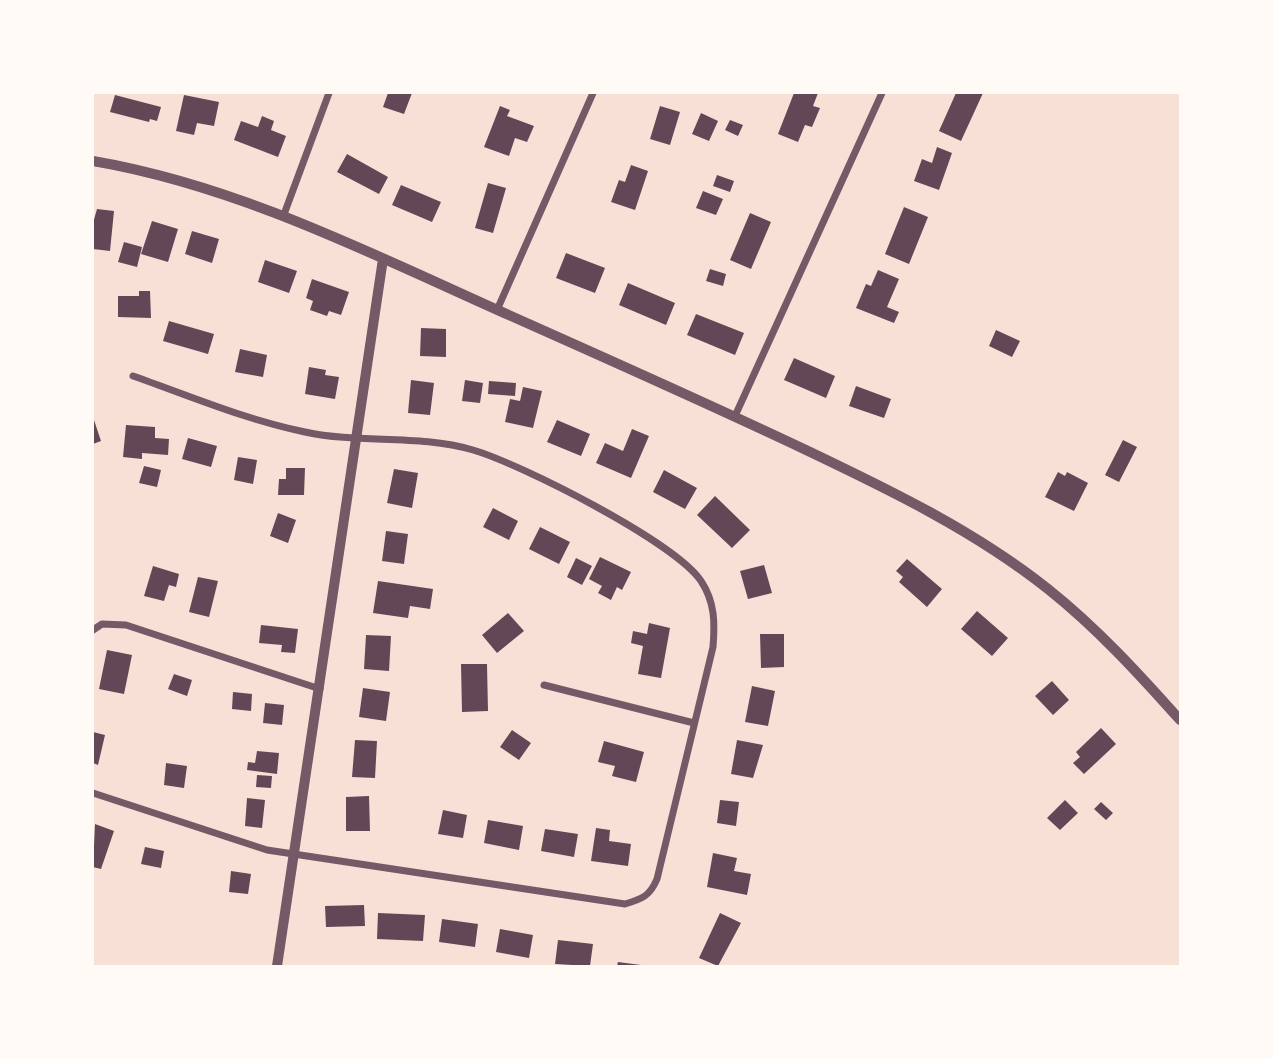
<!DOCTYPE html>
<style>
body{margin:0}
#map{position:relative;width:1273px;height:1059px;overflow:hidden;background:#f7e1d7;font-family:"Archivo Narrow",sans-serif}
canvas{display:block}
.frame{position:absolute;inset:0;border:94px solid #fffaf5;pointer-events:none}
</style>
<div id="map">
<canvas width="1273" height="1059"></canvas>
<div class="frame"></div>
</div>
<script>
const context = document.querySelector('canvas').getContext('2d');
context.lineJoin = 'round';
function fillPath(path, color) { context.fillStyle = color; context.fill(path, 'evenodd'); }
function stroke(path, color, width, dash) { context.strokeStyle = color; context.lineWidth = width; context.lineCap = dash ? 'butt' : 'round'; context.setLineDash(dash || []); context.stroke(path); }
const building = new Path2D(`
 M388,93H412L404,114L383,107Z
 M794,93H818L813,106L820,108L812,127L805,125L798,142L778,134Z
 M956,93H983L961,141L939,131Z
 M115,95L161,107L157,121L150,119L149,122L110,112Z
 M184,95L219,102L214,126L197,123L194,135L176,131Z
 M500,106L510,110L507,116L534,126L527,142L515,138L509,156L484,147Z
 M660,106L680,112L670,145L650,139Z
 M701,113L718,121L709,141L692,134Z
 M262,116L274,121L271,130L286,136L278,157L234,140L241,121L258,127Z
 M730,120L743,125L738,136L725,130Z
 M937,147L952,153L939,190L914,181L922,159L932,163Z
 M347,154L388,177L379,194L337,172Z
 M631,165L648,171L635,210L611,202L619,180L625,182Z
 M717,175L734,181L730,192L713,186Z
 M488,183L506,188L493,233L475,228Z
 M401,185L441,202L432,222L392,205Z
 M703,191L723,199L716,215L696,208Z
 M904,207L928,217L909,264L885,254Z
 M97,209L114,211L110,251L93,249V223Z
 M750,213L771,222L751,269L730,260Z
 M152,221L178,229L168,262L141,254Z
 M192,231L219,239L212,263L185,254Z
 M124,242L142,247L137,267L118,262Z
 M566,253L605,268L595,293L556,278Z
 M265,260L297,271L289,293L258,282Z
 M710,269L726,274L723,286L706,281Z
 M878,270L899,279L887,307L899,312L894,323L856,308L866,284L871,286Z
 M312,279L349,292L341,315L329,311L327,316L310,310L313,301L306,298Z
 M628,283L675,303L666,325L619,305Z
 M139,291H150L151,318L118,317V296H139Z
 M696,314L744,333L735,355L687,335Z
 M169,321L214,334L208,354L163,341Z
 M421,328L446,329V357L420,356Z
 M996,330L1020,341L1012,357L989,346Z
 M240,349L267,355L263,377L235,372Z
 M794,358L835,376L826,398L784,380Z
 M309,367L326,370L325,375L339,377L335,399L305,394Z
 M411,380L434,383L430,415L408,413Z
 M465,380L483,383L480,403L462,401Z
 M489,381L516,383L515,396L488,394Z
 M856,386L891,399L884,418L849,406Z
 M523,387L542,391L533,428L505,422L510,399L520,401Z
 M93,417L101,441L93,444Z
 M557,420L590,434L581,456L547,442Z
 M126,425L155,427V438L169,439L168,455L142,453V459L123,457Z
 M632,429L649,436L631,478L596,463L605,443L623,451Z
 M188,438L217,446L211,467L182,459Z
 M1123,440L1137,447L1119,482L1105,475Z
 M238,457L257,460L253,484L234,480Z
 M144,466L161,470L157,487L139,483Z
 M286,468H305L304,495H278L279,479H286Z
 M394,469L418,473L412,508L387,503Z
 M664,470L697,488L685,509L653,492Z
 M1058,472L1065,476L1067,472L1088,483L1074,511L1045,497Z
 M715,496L750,530L732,548L697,515Z
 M493,508L518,521L509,540L483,527Z
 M278,513L296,520L288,543L270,536Z
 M540,527L570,542L559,564L529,549Z
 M386,531L408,534L404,564L382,561Z
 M600,557L631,572L622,590L617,587L611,600L598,593L602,586L589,579Z
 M576,558L592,566L582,585L567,577Z
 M907,559L942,589L927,607L899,582L903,577L896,571Z
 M764,565L772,593L748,599L740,571Z
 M153,566L179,574L176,587L169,585L164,601L144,596Z
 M198,577L218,581L209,617L189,612Z
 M378,581L433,589L430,609L410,606L408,618L373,613Z
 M977,611L1008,638L992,656L961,629Z
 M508,613L524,631L497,653L482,635Z
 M649,623L670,628L661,678L638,674L643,646L631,643L633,631L647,634Z
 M261,625L298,629L295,653L281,652L282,645L259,643Z
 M760,634H784V667L761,668Z
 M366,635L391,636L389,671L364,669Z
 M107,650L132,655L124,694L99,689Z
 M461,664H487L488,711L462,712Z
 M174,674L192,680L187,696L168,689Z
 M1052,681L1069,700L1053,715L1035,696Z
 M752,686L775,691L768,726L745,722Z
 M363,688L390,692L386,721L359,717Z
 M233,692L252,694L251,711L232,709Z
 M265,703L284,705L282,725L263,723Z
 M1101,728L1116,744L1084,774L1073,763L1080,757L1076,752Z
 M512,730L531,743L519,760L500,747Z
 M93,732L105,735L98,765L93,763Z
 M355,740L377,741L375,778L352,777Z
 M737,740L763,745L753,778L731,774Z
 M604,741L644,752L636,782L612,776L615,766L598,762Z
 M257,751L279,753L277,774L247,770L248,762L255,763Z
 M166,763L187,766L184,788L164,785Z
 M257,775L272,776L271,788L256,787Z
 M369,796L370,831H346V797Z
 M247,798L265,800L262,828L245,826Z
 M720,800L739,802L736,826L717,823Z
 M1065,800L1078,813L1060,830L1047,818Z
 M1101,802L1113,813L1106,820L1094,809Z
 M443,810L467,815L463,838L438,834Z
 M488,820L523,826L519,850L484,843Z
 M95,824L114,831L101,869L93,867Z
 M596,828L610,830L609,841L631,844L628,866L591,861Z
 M545,829L578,834L574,857L541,851Z
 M145,847L164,851L161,868L141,864Z
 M713,853L737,858L734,871L751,874L747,895L707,887Z
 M231,871L251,874L248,894L229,892Z
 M364,905L365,926L326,927L325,906Z
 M378,913L425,915L423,941L377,939Z
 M720,913L741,923L718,966L699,958Z
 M442,919L478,924L475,947L439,942Z
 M500,929L533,935L529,958L496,952Z
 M558,940L593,944L590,966L555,964Z
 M618,962L641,965V966H617Z`);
const minor = new Path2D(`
 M283,217L329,93
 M497,310L593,93
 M735,416L882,93
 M93,630L102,624L126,625L320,689
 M544,685L694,723
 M93,793L267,850L625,904C642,899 650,896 657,879L713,647C715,623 715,602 701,581C675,542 521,464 473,450C419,434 360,444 305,432C246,420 190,396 133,376`);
const tertiary = new Path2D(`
 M93,161C240,186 376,256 511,316C610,360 709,404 806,450C890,490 975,531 1048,589C1097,628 1139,674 1180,720
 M277,966L383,259`);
fillPath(building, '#644757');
stroke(minor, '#755966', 7);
stroke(tertiary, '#755966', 10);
</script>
